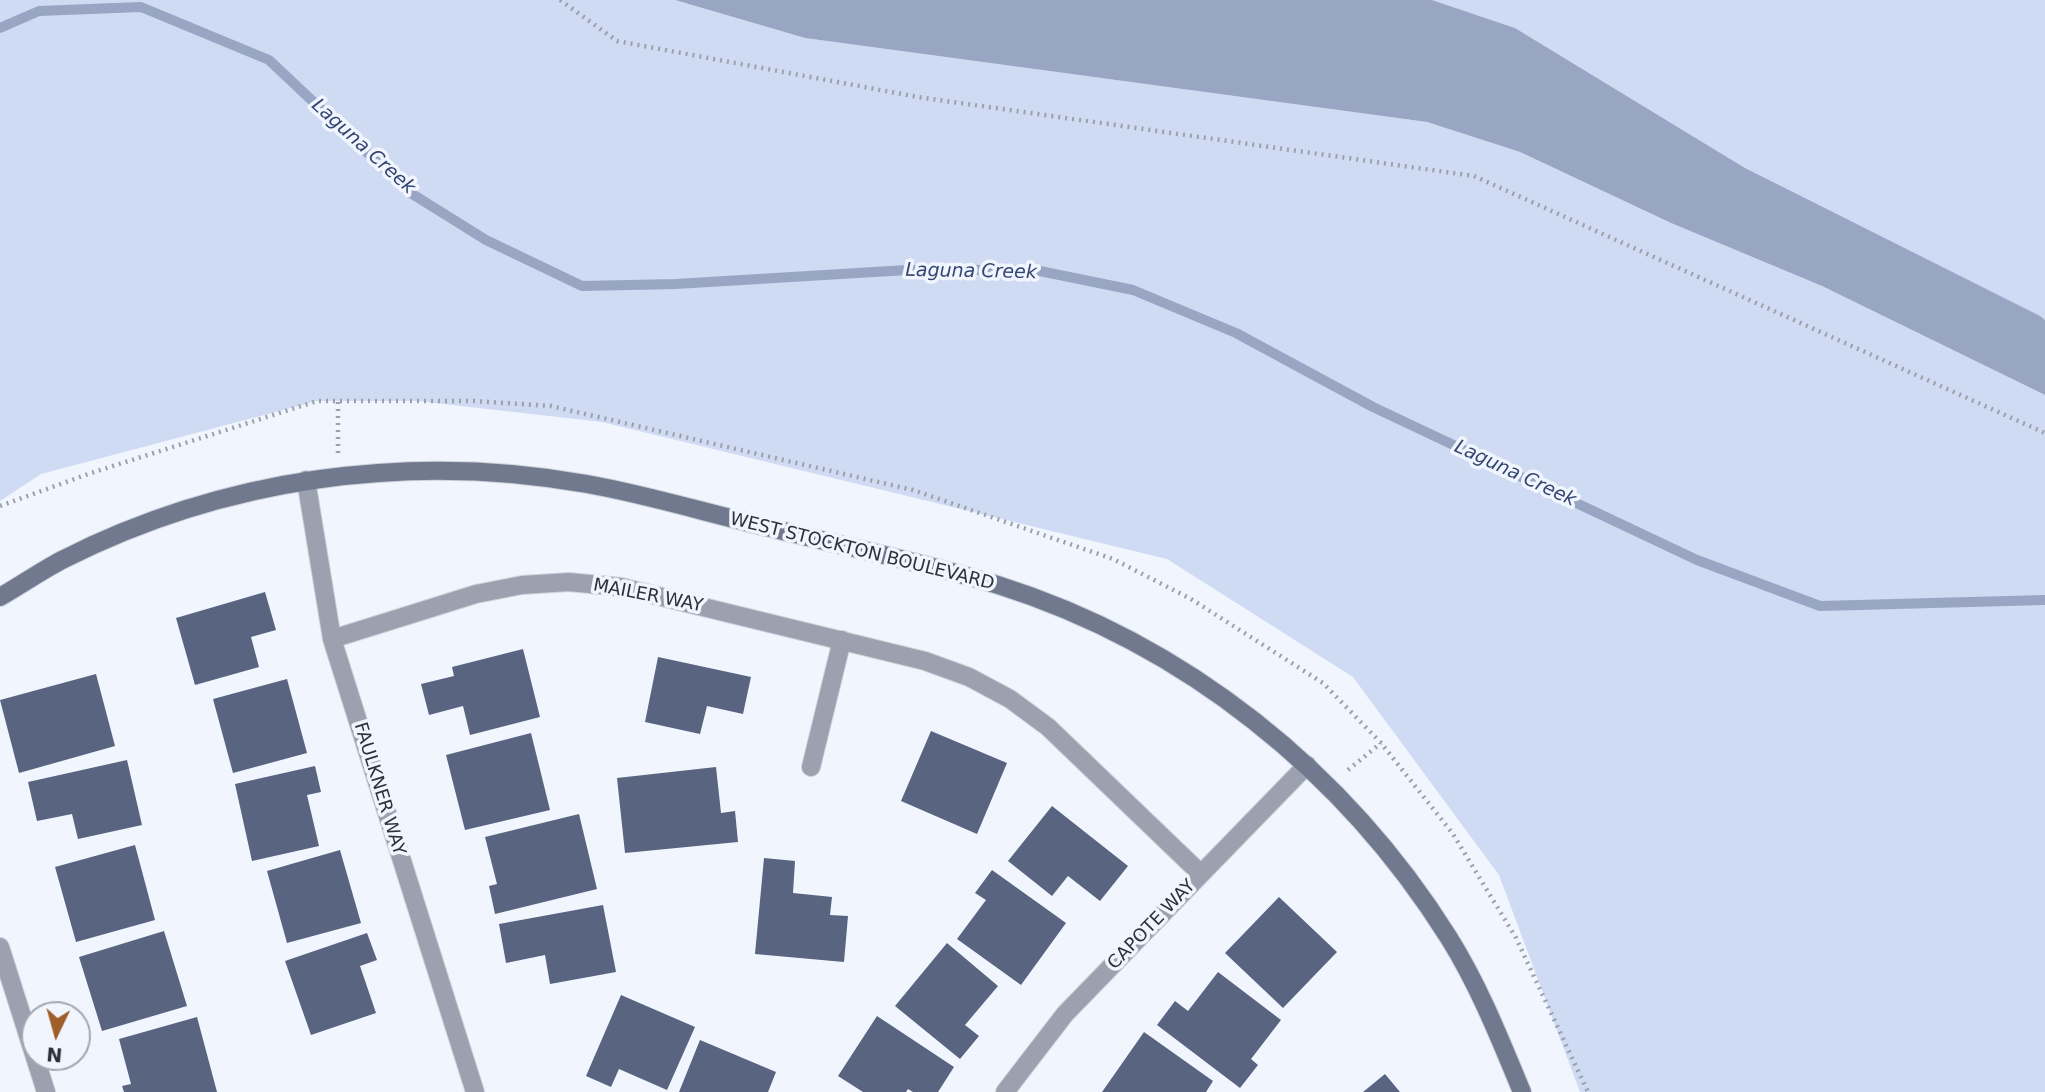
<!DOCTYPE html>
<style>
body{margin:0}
#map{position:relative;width:2045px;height:1092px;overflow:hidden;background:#f0f5fe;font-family:"DejaVu Sans",sans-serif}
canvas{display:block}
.north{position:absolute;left:21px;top:1001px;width:70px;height:70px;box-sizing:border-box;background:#f0f5fe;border:2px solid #a2a7b0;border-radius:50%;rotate:185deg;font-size:19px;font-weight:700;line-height:28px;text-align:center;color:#2d313a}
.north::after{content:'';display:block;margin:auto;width:24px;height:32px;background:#a05e2b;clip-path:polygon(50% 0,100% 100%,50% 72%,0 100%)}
</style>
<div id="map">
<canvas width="2045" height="1092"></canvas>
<div class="north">N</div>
</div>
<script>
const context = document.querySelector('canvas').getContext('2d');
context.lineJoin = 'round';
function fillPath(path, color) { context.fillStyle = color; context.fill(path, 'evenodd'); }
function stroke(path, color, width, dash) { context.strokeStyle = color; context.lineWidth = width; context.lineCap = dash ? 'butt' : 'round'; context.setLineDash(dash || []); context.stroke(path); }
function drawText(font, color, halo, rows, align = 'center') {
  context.font = font + ' "DejaVu Sans",sans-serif'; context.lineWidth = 7; context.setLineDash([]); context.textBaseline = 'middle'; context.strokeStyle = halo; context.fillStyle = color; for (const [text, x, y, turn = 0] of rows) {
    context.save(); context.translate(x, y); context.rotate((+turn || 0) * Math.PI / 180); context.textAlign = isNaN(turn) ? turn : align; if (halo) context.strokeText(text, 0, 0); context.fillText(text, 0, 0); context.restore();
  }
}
const green = new Path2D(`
 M0,0H675L805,38L1427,122L1520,152L1671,223L1822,286L2045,395V1092H1580L1499,875L1353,677L1167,559L602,422L417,401H317L41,474L0,501Z
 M1432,0H2045V320L1745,168L1515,28Z`);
const water = new Path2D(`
 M675,0H1432L1515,28L1745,168L2040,316L2045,320V395L1822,286L1671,223L1520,152L1427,122L805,38Z`);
const stream = new Path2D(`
 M0,28L39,11L141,7L269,60L409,192L486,240L582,286L676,284L907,270H1035L1133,290L1236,333L1373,407L1697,560L1820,606L2045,600`);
const building = new Path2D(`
 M265,592L276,630L251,637L259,667L195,685L176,618Z
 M523,649L540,717L470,735L463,706L429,715L421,684L454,676L452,667Z
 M658,657L751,677L743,714L707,706L700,734L645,722Z
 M96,674L115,746L19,773L0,700Z
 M287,679L307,753L233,773L213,699Z
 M931,731L1007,763L977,834L901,801Z
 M531,733L550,810L465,830L446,755Z
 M127,760L142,825L78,839L72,814L37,821L28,782Z
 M315,766L321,792L307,795L319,846L252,861L235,784Z
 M716,767L721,813L735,811L738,842L625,853L617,778Z
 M1052,806L1128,866L1100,901L1068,876L1052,896L1008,861Z
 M579,814L597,889L495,914L489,886L497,884L485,837Z
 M135,845L155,920L76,942L55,867Z
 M340,850L361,923L287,943L267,871Z
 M764,858L795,861L793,893L832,897L830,915L848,916L844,962L755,954Z
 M992,870L1066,923L1021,985L957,939L986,900L975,893Z
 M1279,897L1337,952L1283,1008L1225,953Z
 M603,905L616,972L550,984L545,955L506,963L499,924Z
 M164,931L187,1006L102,1031L79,957Z
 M367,933L377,960L360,966L376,1013L311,1035L285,961Z
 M947,943L998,986L965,1025L979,1036L960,1059L895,1006Z
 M1218,972L1281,1020L1251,1059L1258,1065L1240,1088L1157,1025L1175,1001L1188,1011Z
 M621,995L695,1027L667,1090L619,1069L611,1087L586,1076Z
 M877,1016L954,1067L938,1092H913L908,1089L906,1092H863L838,1076Z
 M197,1017L217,1092H124L122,1086L131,1084L119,1039Z
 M1144,1032L1213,1081L1206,1092H1102Z
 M700,1040L776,1072L768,1092H679Z
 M1385,1074L1400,1092H1363Z`);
const path = new Path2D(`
 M560,0L617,41L918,97L1474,176L2045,433
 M338,453V401
 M0,506L91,473L317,401H474L551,406L913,490L1113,559L1191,599L1323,683L1381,743L1453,834L1516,938L1588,1092
 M1348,770L1381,743`);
const street = new Path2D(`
 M306,480L332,639L475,1092
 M332,639L476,594L522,585L569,582L621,587L925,661L969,677L1010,699L1048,727L1201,874
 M811,767L842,640
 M0,947L46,1092
 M1005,1092L1065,1014L1307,765`);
const secondary = new Path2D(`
 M0,597C21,585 41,571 62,560C223,478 410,452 587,484C649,495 710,514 771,528C846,547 923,562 998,585C1185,644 1345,772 1449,938C1479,986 1500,1039 1522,1092`);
const streetNames = [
 ["WEST STOCKTON BOULEVARD",862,552,14],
 ["MAILER WAY",648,596,11],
 ["FAULKNER WAY",379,789,73],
 ["CAPOTE WAY",1152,925,-46]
];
const waterNames = [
 ["Laguna Creek",363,147,42],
 ["Laguna Creek",971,272,1],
 ["Laguna Creek",1515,474,25]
];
fillPath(green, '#cfdaf3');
fillPath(water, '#98a6c4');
stroke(stream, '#98a6c4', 10);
fillPath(building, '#586480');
stroke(street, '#cdd2db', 20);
stroke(secondary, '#cdd2db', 20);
stroke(path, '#9ca0a9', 4.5, [2, 5]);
stroke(street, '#9ba1af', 18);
stroke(secondary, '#70798d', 18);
drawText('18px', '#2d313a', '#f0f5fe', streetNames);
drawText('italic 19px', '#334671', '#f0f5fe', waterNames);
</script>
